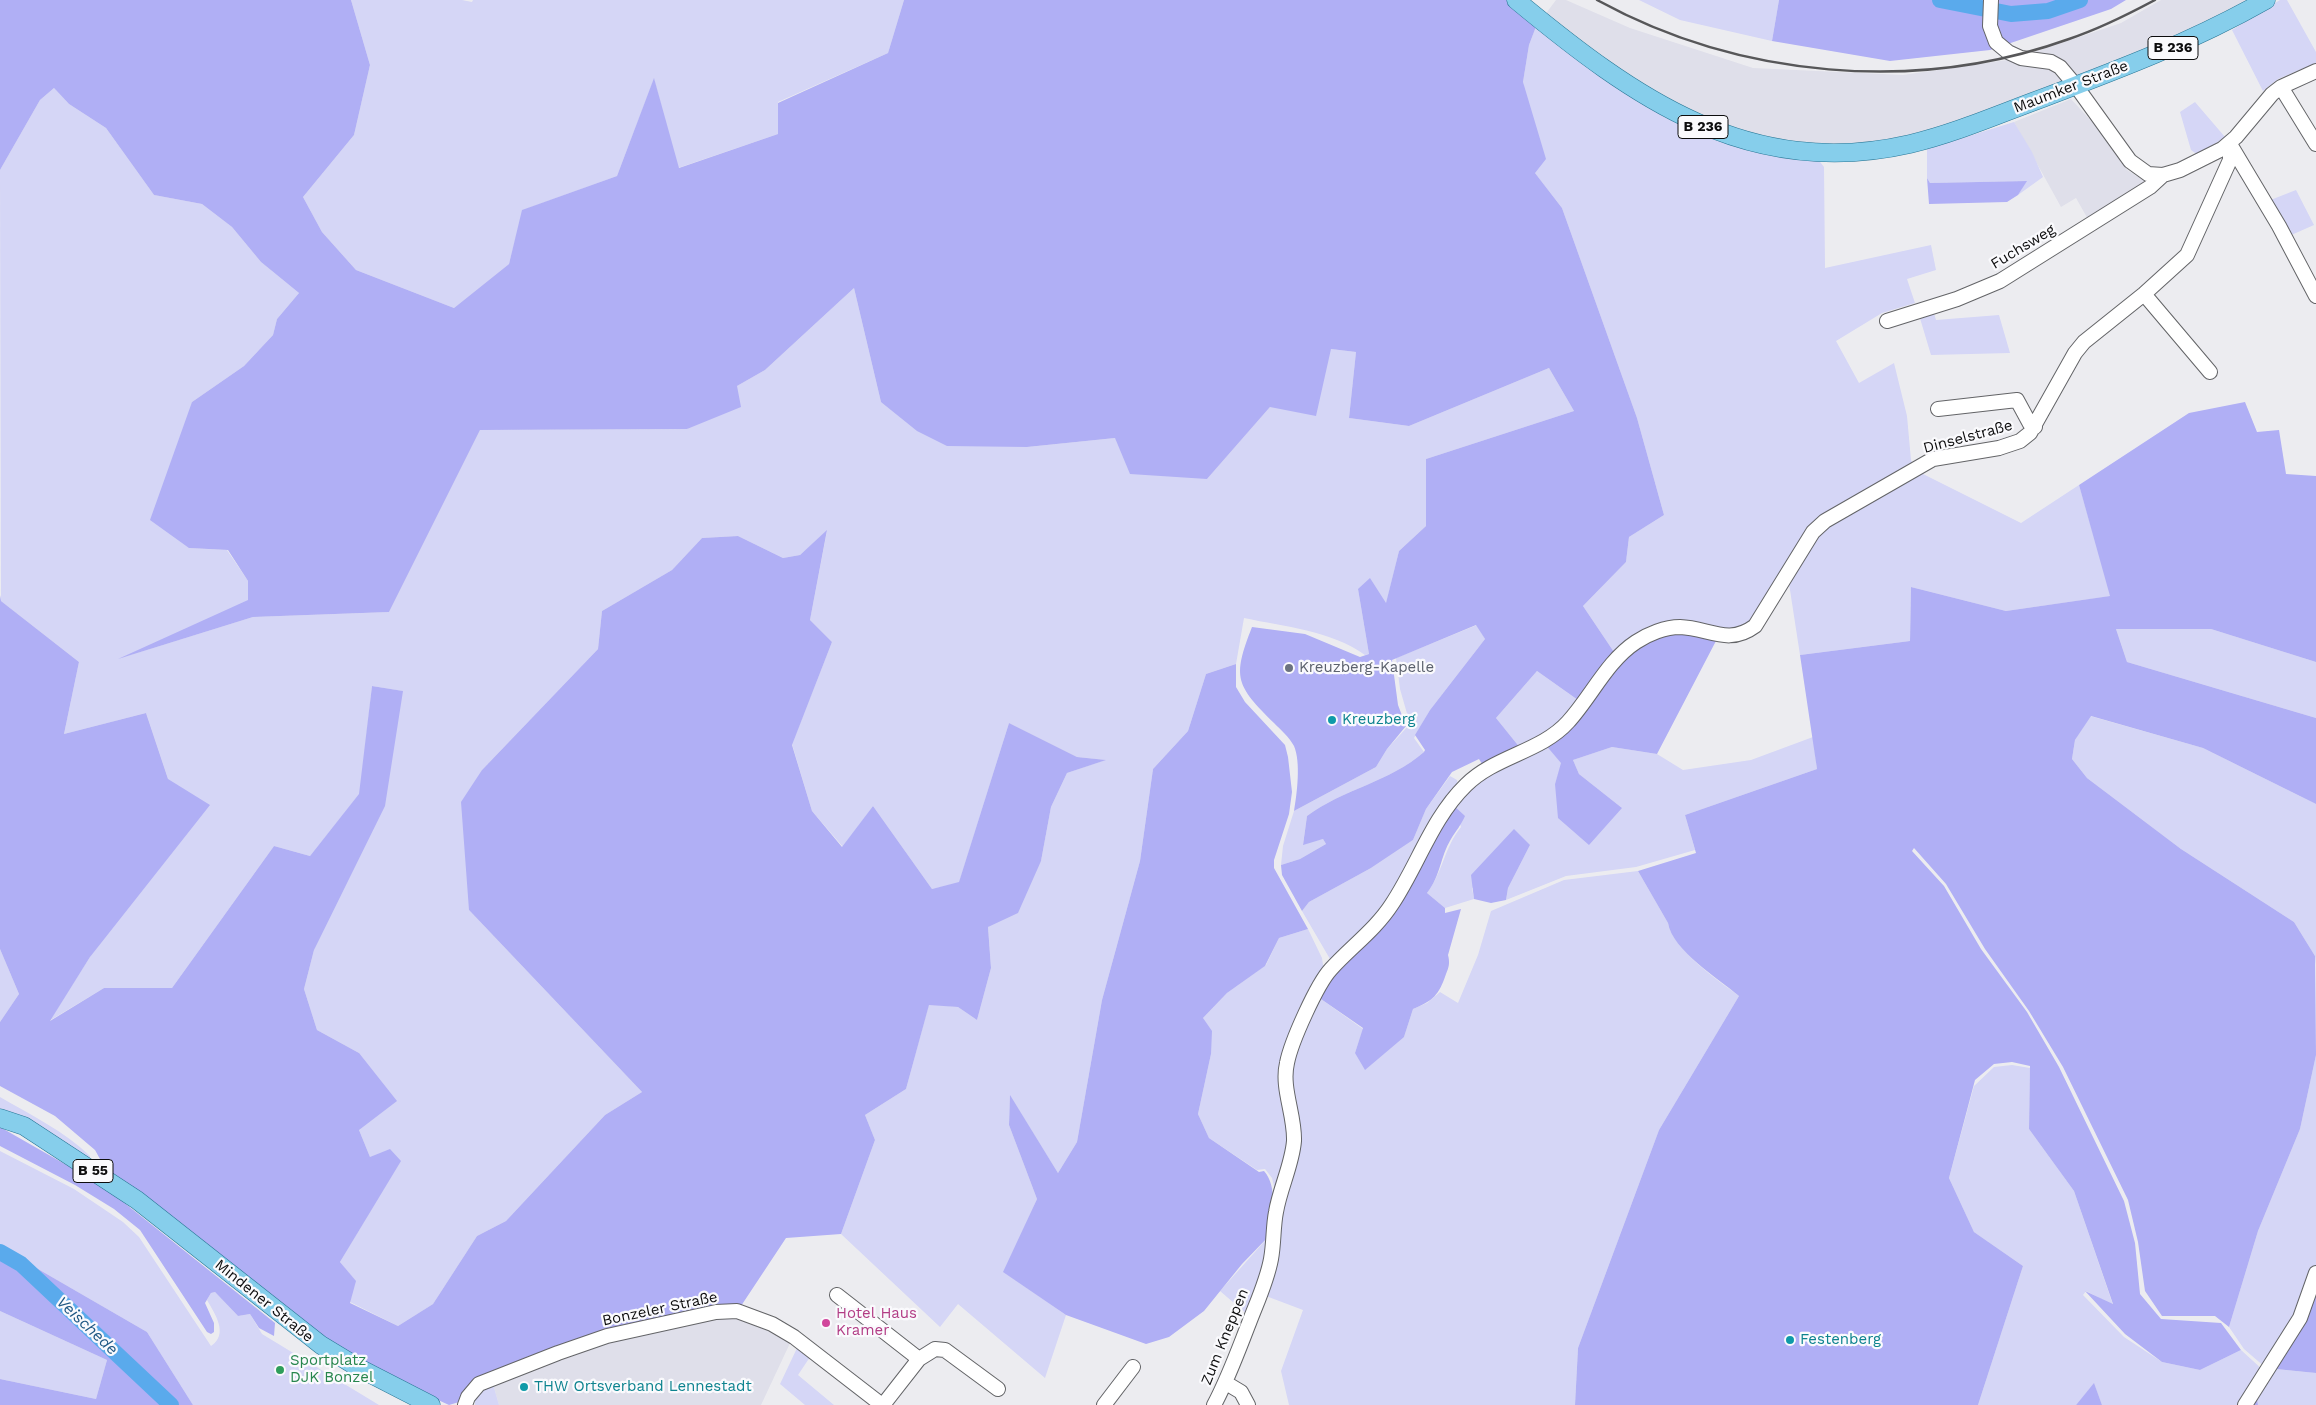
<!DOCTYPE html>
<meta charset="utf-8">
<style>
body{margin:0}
canvas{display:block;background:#ececf0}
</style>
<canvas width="2316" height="1405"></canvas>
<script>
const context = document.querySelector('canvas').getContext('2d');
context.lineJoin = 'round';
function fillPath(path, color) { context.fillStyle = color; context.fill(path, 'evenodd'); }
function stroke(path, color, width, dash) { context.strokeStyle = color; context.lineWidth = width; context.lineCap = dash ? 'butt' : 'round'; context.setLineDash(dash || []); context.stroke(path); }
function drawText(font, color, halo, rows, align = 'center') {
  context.font = font + ' "Work Sans",sans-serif'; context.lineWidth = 4.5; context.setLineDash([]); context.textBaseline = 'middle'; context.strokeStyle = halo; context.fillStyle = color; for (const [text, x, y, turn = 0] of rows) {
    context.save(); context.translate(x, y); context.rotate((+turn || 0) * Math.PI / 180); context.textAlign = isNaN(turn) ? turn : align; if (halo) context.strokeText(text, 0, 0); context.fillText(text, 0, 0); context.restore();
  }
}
const built = new Path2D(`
 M1556,0H1566L1630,28L1753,68L1903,75L2014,59L2121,23L2161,0H2254L2215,22L1923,136L1841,148L1752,137L1675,109L1544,16Z
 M2071,99L2094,124L2127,170L2145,181L2140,188L2089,221L2076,198L2061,207L2014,122Z
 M733,1316L778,1332L791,1341L761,1405H499L493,1384L597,1345L647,1331Z`);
const green = new Path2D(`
 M351,0H462L472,2L473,0H904L888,53L778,102V134L678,168L654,79L617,176L523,210L509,264L454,308L356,270L322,232L303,197L354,135L370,65Z
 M1639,0H1779L1772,41L1680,20Z
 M2280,0H2287L2316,52V63L2278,79L2263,91L2232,30Z
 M1537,24L1606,79L1666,118L1764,152L1817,158L1824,167L1825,268L1931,245L1936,270L1907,279L1915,303L1882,313L1836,341L1859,383L1894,363L1907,416L1911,460L1914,466L1821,520L1752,625L1616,655L1583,606L1626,562L1629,537L1664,515L1637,418L1562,208L1535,173L1523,82L1529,45Z
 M54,88L69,104L106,128L154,195L202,204L232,227L261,262L299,293L277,319L273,335L244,366L192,402L189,548L227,550L248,581V601L124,657L253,617L389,612L480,430L687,429L737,386L765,370L854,288L881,402L1027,447L1115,438L1207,479L1270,407L1331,349L1356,352L1349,418L1409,426L1549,368L1574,411L1426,459V526L1399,551L1386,604L1358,589L1369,654L1365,655C1330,630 1285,627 1244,618L1236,664L1206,674L1188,731L1153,769L1140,861L1102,1000L1077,1142L1058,1173L1010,1096L1009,1125L1037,1199L1004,1272L1066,1315L1045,1378L958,1304L940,1327L841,1234L875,1140L865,1115L906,1089L929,1004L958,1007L977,1020L991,968L988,927L1041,861L1051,807L1067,773L1105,760L1077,757L1009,723L959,883L932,889L873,806L843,847L812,811L792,744L832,642L810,620L827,531L800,555L783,558L738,536L702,538L672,570L602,611L598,649L482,770L469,910L642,1092L605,1115L506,1221L477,1236L433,1304L398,1326L350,1302L355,1281L340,1262L400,1161L370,1157L359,1130V1053L317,1030L304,989L314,950L402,691L372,686L360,794L310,856L274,846L172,988H104L49,1021L90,957L168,779L146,713L64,734L79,662L1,601L0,170L40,100Z
 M2195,102L2225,137L2198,155L2191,150L2180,112Z
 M2014,122L2032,152L2043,177L2018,195L2026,181L1930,183L1927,178V149Z
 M2296,190L2314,225L2289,236L2268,201Z
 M1933,310L1936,320L1999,315L2010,353L1931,355L1919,315Z
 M1919,472L2021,523L2079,485L2111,596L2006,611L1911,587L1910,641L1800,655L1788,577L1818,530Z
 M1477,625L1485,639L1430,710L1414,738L1424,752C1390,782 1343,789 1307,816L1303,844L1323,839L1326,844L1300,859L1281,865L1283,846L1294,811L1376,767L1387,749L1410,724L1400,689L1396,658Z
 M2116,629H2211L2316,662V718L2127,662Z
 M1537,671L1582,703L1560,728L1521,749L1496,718Z
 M2090,716L2203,748L2316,804V966L2315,956L2294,922L2181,849L2087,778L2072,759L2075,740Z
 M1813,737L1817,769L1685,815L1695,850L1636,867L1566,876L1506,900L1508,888L1530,845L1472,888L1474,899L1445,908L1427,893C1443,872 1444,848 1461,827L1453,805L1467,789L1544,743L1562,763L1555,784L1622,808L1579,774L1573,760L1612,747L1657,754L1683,770L1751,760Z
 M1450,776L1457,780L1458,787L1392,899L1335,959H1330L1302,911L1309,902L1371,868L1413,840L1426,809Z
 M1638,871L1668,923C1672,949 1719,981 1739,996L1659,1130L1578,1348L1575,1405H1289L1281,1371L1303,1310L1258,1293L1248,1315L1220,1291L1271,1234L1287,1186L1290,1068L1318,997L1363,1029L1355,1053L1404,1037L1413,1009L1427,1003L1440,992L1458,1003L1478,955L1491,911L1564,880Z
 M1308,929L1322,958L1323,965L1326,966L1285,1061L1290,1145L1275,1190L1272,1178L1265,1169L1257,1170L1209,1138L1198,1114L1211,1054L1203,1018L1227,993L1266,965L1279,938Z
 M0,949L19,994L0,1022Z
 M2316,1055V1272L2306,1304L2266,1368L2244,1349L2229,1327L2258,1231L2300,1129Z
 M2012,1065L2030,1068L2029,1129L2074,1191L2113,1305L2086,1291L2083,1295L2124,1337L2162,1362L2200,1370L2241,1350L2264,1371L2243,1405H2102L2094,1384L2076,1405H1978L2023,1266L1974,1232L1949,1178L1974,1086L1994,1067Z
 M0,1097C31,1115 64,1131 90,1156V1159L0,1121Z
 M0,1151L74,1189L123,1222L139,1237L211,1346C229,1334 215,1314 207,1300L211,1293L215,1292L238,1316L250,1314L262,1334L379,1405H193L147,1332L0,1247Z
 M0,1311L107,1360L96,1399L0,1379Z
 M798,1346L810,1357L798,1375L834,1405H805L780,1384Z
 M2275,1369L2316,1373V1405H2258L2257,1399Z
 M493,1384L499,1405H475V1401L480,1392Z`);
const forest = new Path2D(`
 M0,0H351L370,65L354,135L303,197L322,232L356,270L454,308L509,264L522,210L617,176L654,78L679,168L778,134V103L888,53L904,0H1509L1537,24L1529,45L1523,82L1546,159L1535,173L1562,208L1637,418L1664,515L1629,537L1626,562L1583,606L1620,661L1635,646L1682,628L1717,639L1657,754L1612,747L1573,760L1579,774L1622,808L1589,845L1558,818L1555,784L1561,763L1544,743L1585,705L1537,671L1496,718L1521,749L1484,767L1479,759L1452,772L1426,809L1413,840L1371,868L1309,902L1302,911L1282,875L1281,865L1300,859L1326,844L1323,839L1303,845L1307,816C1343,789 1390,782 1424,752L1425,750L1415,735L1430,710L1485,639L1476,625L1392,660L1398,705L1406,726L1387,749L1376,767L1294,811C1297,794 1301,762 1294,746C1289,737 1281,730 1274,723C1236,685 1232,678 1252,627L1305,634L1360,657L1369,654L1358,589L1370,578L1386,603L1399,551L1426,526V459L1574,411L1549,368L1409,426L1349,418L1356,352L1331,349L1316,416L1270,407L1207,479L1130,474L1115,438L1027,447L947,446L917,431L881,402L854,288L765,370L737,386L741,407L687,429L480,430L389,612L253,617L118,659L248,600V581L228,550L189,548L150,520L192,402L244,366L273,335L277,319L299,293L261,262L232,227L202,204L154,195L106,128L69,104L54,88L40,100L0,170Z
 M1779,0H2126L2111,9L1990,50L1890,61L1772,41Z
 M1927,178L1930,183L2027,181L2018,195L2007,202L1929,204Z
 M2245,402L2257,432L2279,430L2286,474L2316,476V662L2211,629H2116L2127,662L2316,718V804L2203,748L2091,716L2075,740L2072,759L2087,778L2181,849L2294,922L2315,956L2316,1055L2300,1129L2258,1231L2229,1327L2215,1316H2162L2145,1291L2138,1242L2128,1200L2063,1067L2029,1011L1985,949L1946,884L1914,848L1912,851L1944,886L1981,949L2027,1012L2059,1067L2124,1201L2135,1243L2140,1294L2161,1319L2221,1323L2241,1350L2200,1370L2162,1362L2125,1334L2085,1291L2113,1304L2074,1191L2029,1129L2030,1066L2012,1062L1994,1064L1975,1080L1949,1178L1974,1232L2023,1266L1978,1405H1575L1578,1348L1659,1130L1739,996C1719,979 1672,950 1668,923L1638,871L1696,853L1685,815L1817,769L1800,655L1910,641L1911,587L2006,611L2110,596L2079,485L2189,413Z
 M827,530L810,620L832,642L792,745L812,811L842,847L873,806L932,889L959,882L1009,723L1077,757L1106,760L1067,773L1051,807L1041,861L1018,913L988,927L991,968L977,1020L958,1007L929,1005L906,1089L865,1115L875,1140L841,1234L786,1238L741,1306L478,1378L459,1402L449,1405L403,1384L323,1339L271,1294L105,1168L95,1150L55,1116L0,1086V1022L19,994L0,949V595L1,601L79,662L64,734L146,713L168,779L210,805L90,957L50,1021L104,988H172L274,846L310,856L359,794L372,686L403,691L385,806L314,950L304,989L317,1030L359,1053L397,1101L359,1130L370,1157L390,1149L401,1161L340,1262L356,1281L350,1303L398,1326L433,1304L477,1236L506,1221L605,1115L642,1092L469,910L461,802L482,770L598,649L602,611L672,570L702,538L738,536L783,558L800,555Z
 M1236,664V687L1245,702L1285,745L1288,757L1292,792L1289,814L1274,860V868L1308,929L1279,938L1265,966L1227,993L1203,1018L1212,1031L1211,1054L1198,1114L1209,1138L1259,1172L1264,1171C1278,1187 1272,1214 1271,1234L1242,1264L1204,1311L1169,1337L1146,1344L1066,1315L1003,1272L1037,1199L1009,1125L1010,1095L1058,1173L1077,1142L1102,1000L1140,861L1153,769L1188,731L1206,674Z
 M1453,805L1465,816C1461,825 1456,831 1451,839C1440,857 1441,875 1427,893L1445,908V913L1461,909L1448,955C1450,963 1449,967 1446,974C1439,995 1433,1001 1413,1009L1404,1037L1365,1070L1355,1053L1363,1028L1318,997L1326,984L1359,945Z
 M1514,829L1530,845L1508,888L1506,900L1491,903L1474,899L1471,875Z
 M0,1127L84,1175L122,1201L275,1323L274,1336L259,1328L250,1314L238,1316L215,1292L211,1293L205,1303L214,1323V1332L211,1334L207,1332L140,1230L114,1209L75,1185L0,1146Z
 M0,1247L147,1332L193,1405H0V1379L96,1399L107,1360L0,1311Z
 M2316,1286V1373L2276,1369L2257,1399L2258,1405H2247Z
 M2094,1383L2102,1405H2076Z`);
const river = new Path2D(`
 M1940,0L2011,14L2048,11L2080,0
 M0,1252L21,1264L171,1405`);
const minor = new Path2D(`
 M1991,0L1990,26L1996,42L2008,52L2021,58L2051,62L2060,67L2076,86L2130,161L2148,174L2163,175L2180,170L2222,149L2236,137L2272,94L2281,87L2316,71
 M2281,87L2316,144
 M2230,144L2279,226L2316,296
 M2144,294L2210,372
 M1887,321L1957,299L2000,281L2150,187L2163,175
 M1938,409L2017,400L2030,424L2035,427
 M837,1295L919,1359
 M1226,1383L1241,1392L1248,1405
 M465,1405L468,1397L479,1384L558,1353L607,1336L716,1312L737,1311L772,1324L794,1337L882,1405
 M883,1405L919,1359L935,1349L945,1350L998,1389
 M1104,1405L1133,1367
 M1214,1405C1228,1379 1238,1351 1249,1323C1257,1302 1267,1281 1271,1259C1274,1243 1273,1227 1276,1212C1280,1188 1292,1165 1294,1141C1295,1115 1281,1088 1287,1063C1291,1042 1317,984 1331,969C1351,947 1376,929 1392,904C1418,865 1432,818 1466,785C1495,756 1541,752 1568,722C1591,697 1607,661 1636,642C1648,634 1665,627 1680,627C1709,628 1728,646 1755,626L1813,532L1825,521L1933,459L1999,448L2020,441L2030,433L2075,353L2084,342L2144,294L2187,255L2230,160V143
 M2245,1405L2300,1318L2316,1273`);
const major = new Path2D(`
 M1516,0C1633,97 1749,181 1910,144C1956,133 1999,114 2043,98C2120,69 2194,41 2266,0
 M0,1118L24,1126L137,1200L321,1345L359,1368L431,1405`);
const rail = new Path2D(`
 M1597,0C1739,78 1916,94 2069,39C2099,29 2127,15 2155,0`);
const markers = [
 [1289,668,5,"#6b7280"],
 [1332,720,5,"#0f9aa8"],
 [826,1323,5,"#d1479c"],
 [1790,1340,5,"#0f9aa8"],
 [280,1370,5,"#2e9e5b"],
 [524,1387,5,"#0f9aa8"]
];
const shields = [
 [2173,48,50],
 [1703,127,50],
 [93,1171,40]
];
const shieldNames = [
 ["B 236",2173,48],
 ["B 236",1703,127],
 ["B 55",93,1171]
];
const streetNames = [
 ["Maumker Straße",2071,87,-21],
 ["Fuchsweg",2023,247,-31],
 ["Dinselstraße",1968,437,-15],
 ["Mindener Straße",264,1301,39],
 ["Bonzeler Straße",660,1309,-12],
 ["Zum Kneppen",1225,1337,-68]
];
const worshipNames = [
 ["Kreuzberg-Kapelle",1299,668]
];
const cultureNames = [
 ["Kreuzberg",1342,720],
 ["Festenberg",1800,1340],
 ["THW Ortsverband Lennestadt",534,1387]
];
const hotelNames = [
 ["Hotel Haus",836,1314],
 ["Kramer",836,1331]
];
const leisureNames = [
 ["Sportplatz",290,1361],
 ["DJK Bonzel",290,1378]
];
const waterNames = [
 ["Veischede",87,1326,43]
];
fillPath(built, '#dfdfea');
fillPath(green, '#d5d6f6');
fillPath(forest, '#b0aff5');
stroke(river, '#5aaaec', 16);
stroke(minor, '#636467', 16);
stroke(major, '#287695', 19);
stroke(minor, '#fff', 14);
stroke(major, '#86ceeb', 18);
stroke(rail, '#575759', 2.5);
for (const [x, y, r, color] of markers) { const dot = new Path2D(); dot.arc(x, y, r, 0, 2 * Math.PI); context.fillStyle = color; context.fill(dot); stroke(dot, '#fafafd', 2); }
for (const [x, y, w] of shields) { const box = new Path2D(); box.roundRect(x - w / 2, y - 11.5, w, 23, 4); context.fillStyle = '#fafafd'; context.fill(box); stroke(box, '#0d0d0e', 1); }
drawText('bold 14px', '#0d0d0e', null, shieldNames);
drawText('15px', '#0d0d0e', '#fafafd', streetNames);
drawText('15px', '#5b616d', '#fafafd', worshipNames, 'left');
drawText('15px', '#0d838f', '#fafafd', cultureNames, 'left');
drawText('15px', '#b23c85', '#fafafd', hotelNames, 'left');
drawText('15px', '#27864d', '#fafafd', leisureNames, 'left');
drawText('italic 16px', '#205985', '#fafafd', waterNames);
</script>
